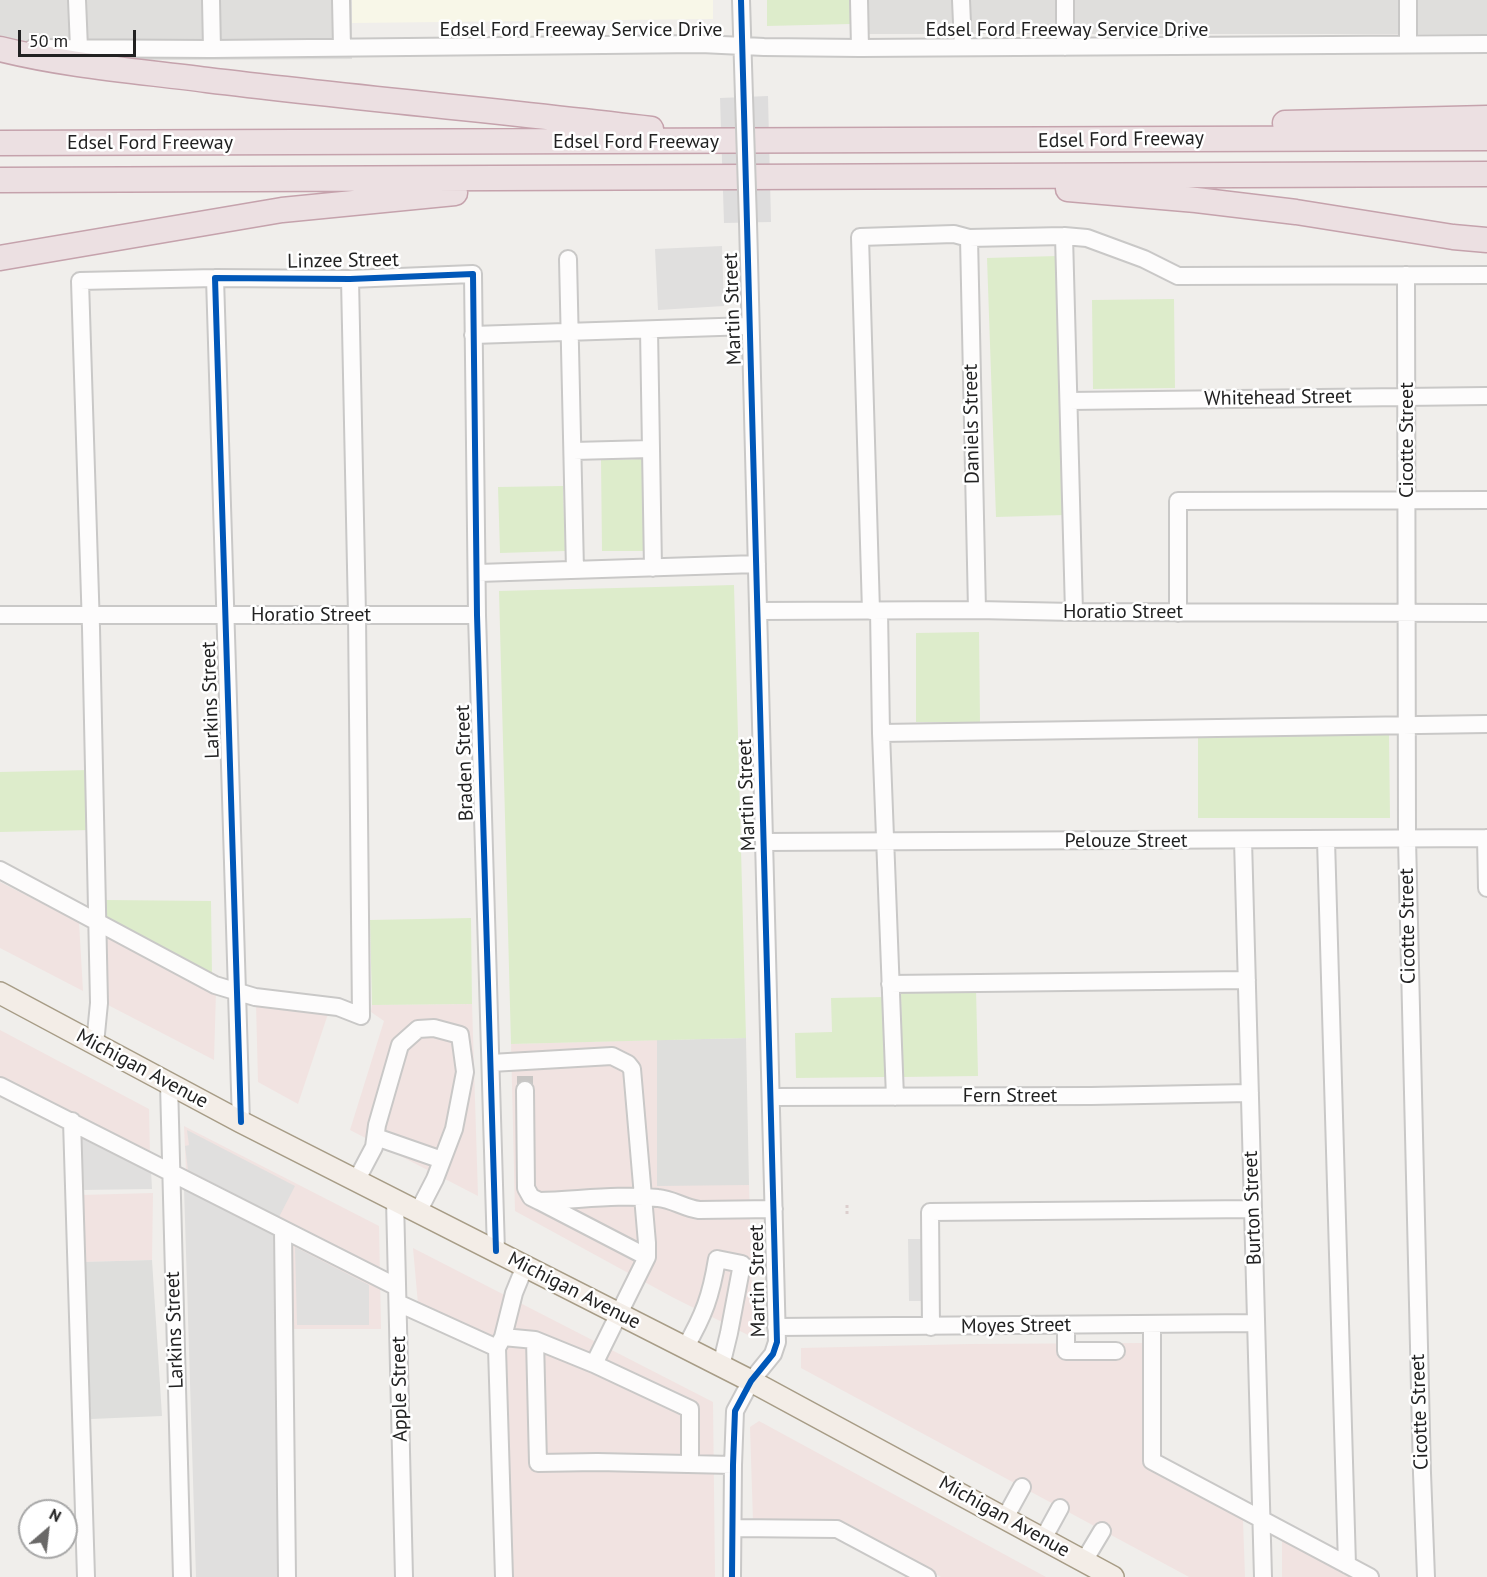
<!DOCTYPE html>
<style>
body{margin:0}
#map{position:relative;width:1487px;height:1577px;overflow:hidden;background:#f0eeeb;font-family:"PT Sans",sans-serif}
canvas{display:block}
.north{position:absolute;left:18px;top:1499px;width:60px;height:60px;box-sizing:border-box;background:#fff;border:2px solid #a7a7a7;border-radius:50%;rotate:28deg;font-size:16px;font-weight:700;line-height:24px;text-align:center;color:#222}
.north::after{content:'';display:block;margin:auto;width:21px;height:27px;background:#6a6968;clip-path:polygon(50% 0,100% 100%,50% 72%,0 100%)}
.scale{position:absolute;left:18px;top:30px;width:118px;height:27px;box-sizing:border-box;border:3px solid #222;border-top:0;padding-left:8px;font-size:18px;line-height:21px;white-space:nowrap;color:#222;-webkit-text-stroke:4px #fff;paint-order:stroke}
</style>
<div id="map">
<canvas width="1487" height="1577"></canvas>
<div class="north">N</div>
<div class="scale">50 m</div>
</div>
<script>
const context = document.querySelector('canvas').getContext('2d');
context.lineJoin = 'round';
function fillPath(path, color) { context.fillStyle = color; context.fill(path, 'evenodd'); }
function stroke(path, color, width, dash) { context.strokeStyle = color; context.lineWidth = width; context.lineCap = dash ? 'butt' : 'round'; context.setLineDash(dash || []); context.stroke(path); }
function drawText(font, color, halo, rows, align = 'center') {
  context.font = font + ' "PT Sans",sans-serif'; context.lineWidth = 5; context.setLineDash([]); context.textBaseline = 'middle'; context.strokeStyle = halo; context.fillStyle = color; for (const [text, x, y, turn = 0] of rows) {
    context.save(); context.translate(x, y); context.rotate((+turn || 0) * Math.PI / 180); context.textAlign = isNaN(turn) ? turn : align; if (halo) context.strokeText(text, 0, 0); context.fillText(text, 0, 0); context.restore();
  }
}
const residential = new Path2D(`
 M0,0H352V59L0,61Z
 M850,0H1487V34H850Z`);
const commercial = new Path2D(`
 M0,882L79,922L83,991L0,948Z
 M104,933L216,991L214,1060L108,1005Z
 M256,1003L328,1014L298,1104L258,1082Z
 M472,1004L478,1196L350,1130L384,1021L371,1012L372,1005Z
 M0,1030L149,1109L150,1156L0,1079Z
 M657,1040V1185H749L753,1334L748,1335L672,1297L515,1211L511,1044Z
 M184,1126L379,1226L381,1329H292V1226L186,1171Z
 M153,1193L152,1260L83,1262L81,1195Z
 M413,1248L713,1402L715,1577H509L500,1343L418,1304Z
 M1142,1343V1463L1243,1520L1245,1577H1189L801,1368V1348L969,1344Z
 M759,1421L1046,1577H941L840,1523L753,1521L750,1427Z
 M1282,1539L1354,1577H1282Z`);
const education = new Path2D(`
 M352,0H713V19L352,23Z`);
const religious = new Path2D(`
 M746,1038L749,1185L657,1186V1040Z
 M152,1260L162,1416L91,1419L83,1262Z`);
const grass = new Path2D(`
 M767,0H850V24L767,26Z
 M1057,256L1065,515L996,517L987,258Z
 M1174,299L1175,388L1093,389L1092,300Z
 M644,459L645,551H602L601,460Z
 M563,486L565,551L500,553L498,487Z
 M734,585L746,1038L511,1044L499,591Z
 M979,632L980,722H916V633Z
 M1198,735H1389L1390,818H1198Z
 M90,770L91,830L0,832V772Z
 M106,900L211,901L212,975L105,918Z
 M471,918L472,1004L372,1005L370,920Z
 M976,988L978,1076L902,1077L901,989Z
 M884,997L885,1077L796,1078L795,1033L832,1032L831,998Z`);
const parking = new Path2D(`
 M722,246L724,306L658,310L655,249Z
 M187,1130L295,1186L279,1217L188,1170L185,1146L189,1145Z
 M78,1132L151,1170L152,1189L81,1190Z
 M184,1188L274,1235L281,1577H196Z
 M908,1239H930L931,1301H909Z
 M295,1247L369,1285V1325H297Z`);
const pier = new Path2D(`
 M768,96L771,222L724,223L720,98Z`);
const minorTunnel = new Path2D(`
 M525,1076V1090`);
const path = new Path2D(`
 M847,1205V1216`);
const minor = new Path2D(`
 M77,0L79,48
 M211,0L212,49
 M341,0L342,47
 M741,0L744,97
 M859,0L860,48
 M961,0L963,46
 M1065,0V47
 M1408,0V44
 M33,48L212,49L701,44L764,47L860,48L1487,44
 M1064,236L1074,612
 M969,238L977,610
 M568,259L575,570
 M1406,275L1407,839L1422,1473L1426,1577
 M215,278L241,1122
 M649,330L653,568
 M473,335L750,326
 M1069,401L1487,396
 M573,451L651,449
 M478,573L757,564
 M758,611L977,610L1074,612L1487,613
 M871,611L860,237L954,234L969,238L1064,236L1087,238L1144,259L1178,276L1487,275
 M879,611L881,733L895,1097
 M1178,613V501L1487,500
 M0,615H477
 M881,733L1487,724
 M1486,838L1487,888
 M1243,840L1263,1577
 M1326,840L1347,1565
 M764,842L1487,838
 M0,870L215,985L255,997L338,1007L361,1016L357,615L350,279
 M890,984L1247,980
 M95,1044L99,1003L91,628L80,281L215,278L350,279L473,274L477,615L496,1251
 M491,1063L612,1056L628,1064L632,1069L647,1243V1257L594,1364
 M169,1084L182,1577
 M0,1086L397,1287
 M525,1090L526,1188L531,1197L539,1201
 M771,1097L1091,1096L1250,1093
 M72,1121L86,1577
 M376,1137L442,1160
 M356,1181L374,1147L377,1125L400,1045L418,1029L434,1028L460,1035L465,1072L454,1129L435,1179L418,1212
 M395,1200L404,1577
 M283,1230L287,1577
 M647,1257L539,1201C578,1200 619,1194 658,1198C672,1199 684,1208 699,1210L774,1209
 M398,1303L497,1348
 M1152,1324V1461L1370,1577
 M1066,1325V1351H1116
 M776,1327L1256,1323
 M931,1327L930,1212L1253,1209
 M503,1337L535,1340L594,1364L690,1409V1464
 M535,1340L538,1463L597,1462L733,1465
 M685,1348C704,1315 711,1296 717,1259L742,1264L729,1333L721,1366
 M1005,1518L1022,1487
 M733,1528L837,1529L927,1577
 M1043,1539L1060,1508
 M1084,1561L1102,1531
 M504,1577L497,1348L503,1337L514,1293L525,1266
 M732,1577L733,1465L735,1411L751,1381L773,1354L777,1342L748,222`);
const major = new Path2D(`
 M0,993L241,1122L751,1381L1113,1577`);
const highway = new Path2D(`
 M0,49C68,66 138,71 207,80C355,98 503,111 651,129
 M1285,123L1487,118
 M0,143L1487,138
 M0,180L1487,174
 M1068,189L1196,200L1296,212L1453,237L1487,240
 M0,258L282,210L455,193`);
const minorBridge = new Path2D(`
 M744,97L748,222`);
const cycleway = new Path2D(`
 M241,1122L215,278L350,279L473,274L477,615L496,1251
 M732,1577L733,1465L735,1411L751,1381L773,1354L777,1342L741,0`);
const streetNames = [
 ["Edsel Ford Freeway Service Drive",581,30],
 ["Edsel Ford Freeway Service Drive",1067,30],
 ["Edsel Ford Freeway",1121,140,-1],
 ["Edsel Ford Freeway",636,142],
 ["Edsel Ford Freeway",150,143],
 ["Linzee Street",343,261,-1],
 ["Martin Street",733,309,-92],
 ["Whitehead Street",1278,398,-1],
 ["Daniels Street",972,424,-91],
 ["Cicotte Street",1407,440,-90],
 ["Horatio Street",1123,612],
 ["Horatio Street",311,615],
 ["Larkins Street",211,700,-92],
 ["Braden Street",465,763,-92],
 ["Martin Street",747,795,-92],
 ["Pelouze Street",1126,841],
 ["Cicotte Street",1408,926,-91],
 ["Michigan Avenue",142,1069,28],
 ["Fern Street",1010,1096],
 ["Burton Street",1253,1208,-92],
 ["Martin Street",758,1281,-91],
 ["Michigan Avenue",574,1291,27],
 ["Moyes Street",1016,1326,-1],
 ["Larkins Street",175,1330,-92],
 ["Apple Street",400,1389,-91],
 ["Cicotte Street",1420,1412,-92],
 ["Michigan Avenue",1004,1517,29]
];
fillPath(residential, '#dfdedc');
fillPath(commercial, '#f1e3e1');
fillPath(education, '#f8f7e8');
fillPath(religious, '#dededc');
fillPath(grass, '#ddeccb');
fillPath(parking, '#e0dfde');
fillPath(pier, '#dedddd');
stroke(minorTunnel, '#c7c5c3', 16, [16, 8]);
stroke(minor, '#c9c8c7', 20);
stroke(major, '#a79c86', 24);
stroke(highway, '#c5a2ac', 27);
stroke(path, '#dccecd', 3, [3, 3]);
stroke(minor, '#fdfcfc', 16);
stroke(major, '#f3ede7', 21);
stroke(highway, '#ece0e2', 24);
stroke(minorBridge, '#c9c8c7', 20, []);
stroke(minorBridge, '#fdfcfc', 16);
stroke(cycleway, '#0057b8', 6);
drawText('20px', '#222', '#fff', streetNames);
</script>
